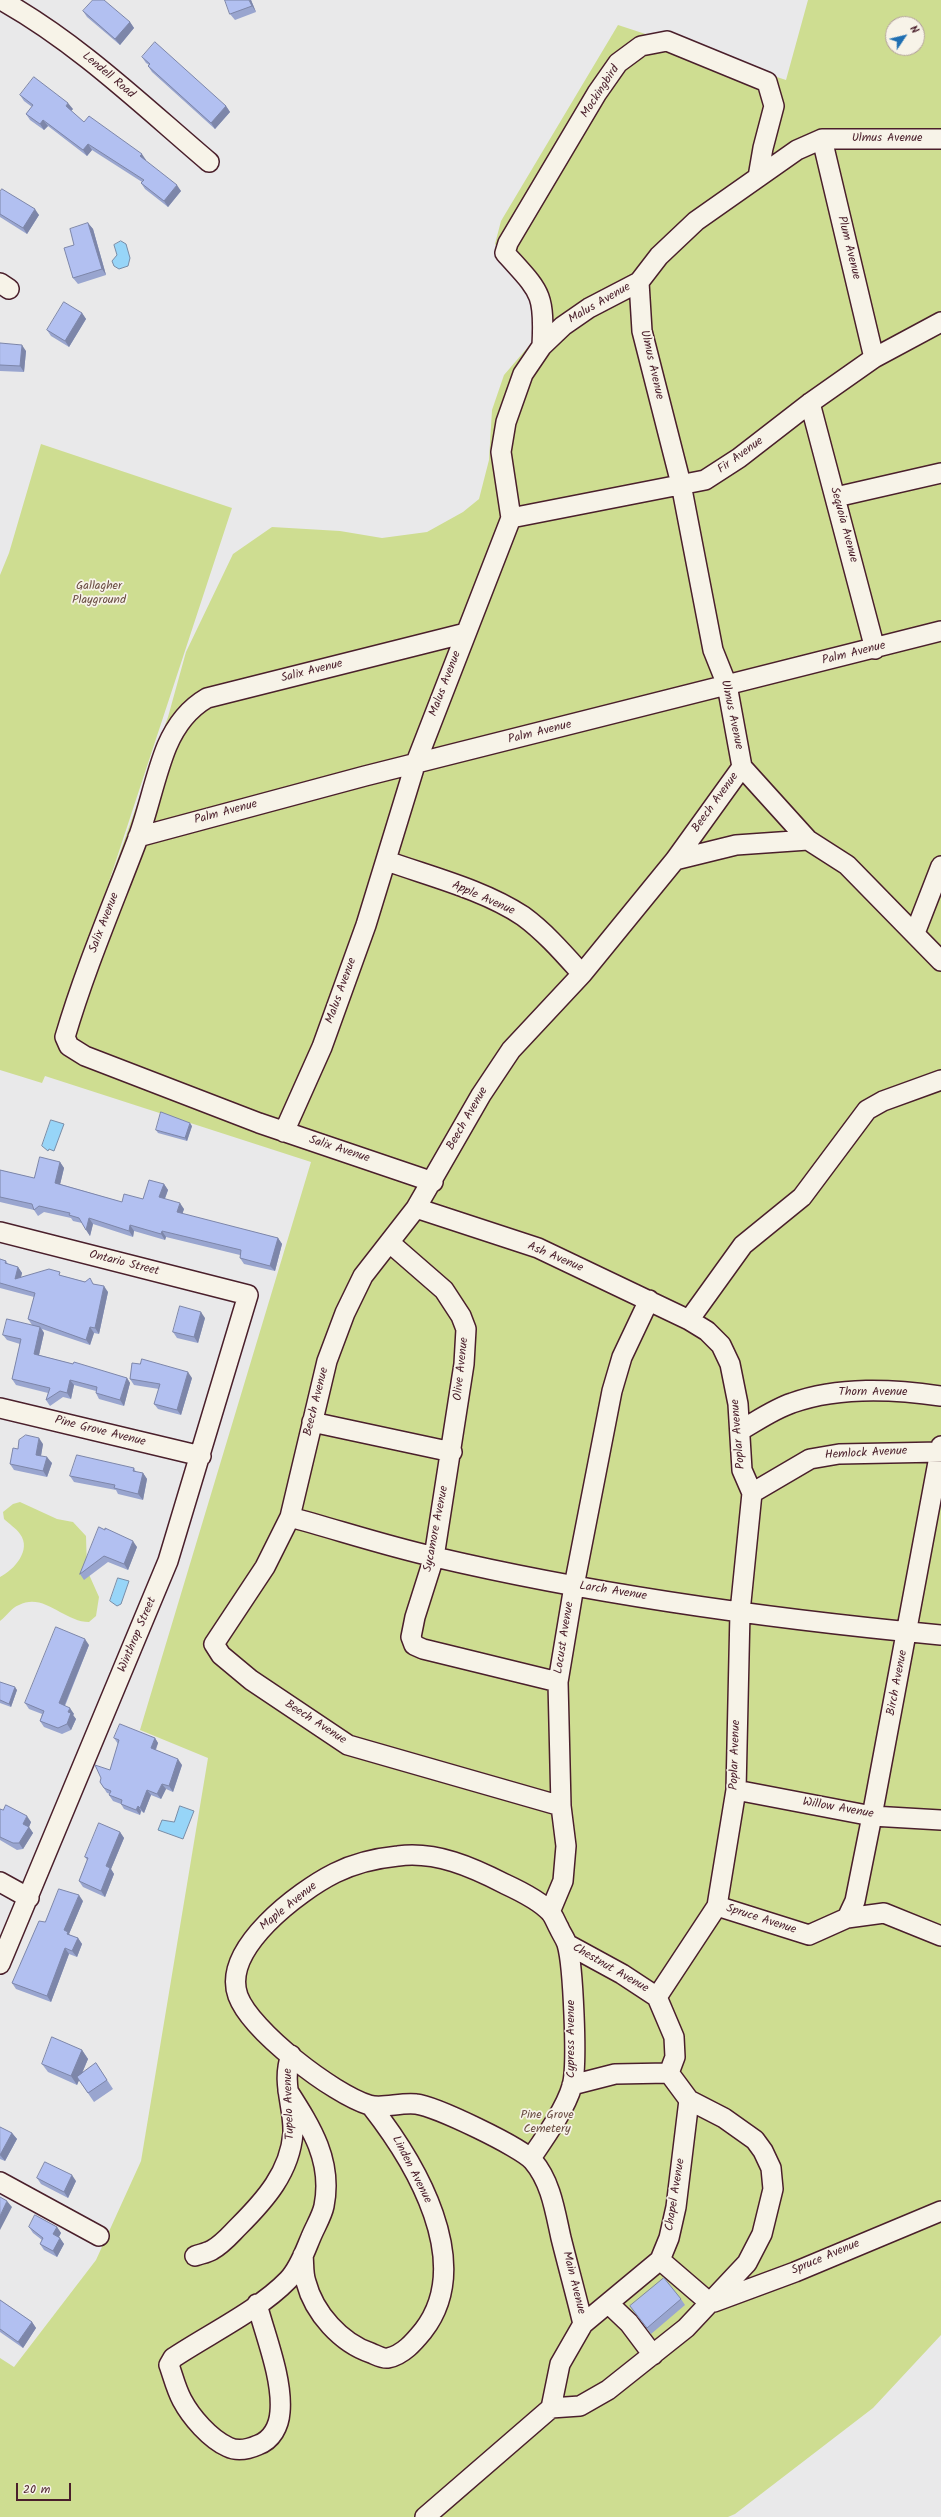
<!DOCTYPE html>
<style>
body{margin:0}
#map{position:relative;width:941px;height:2517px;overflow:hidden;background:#e9e9ea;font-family:Kalam,sans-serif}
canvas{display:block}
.north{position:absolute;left:885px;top:16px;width:40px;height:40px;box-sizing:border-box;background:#f7f3e8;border:1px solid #b29e9c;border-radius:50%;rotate:55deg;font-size:11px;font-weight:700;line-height:16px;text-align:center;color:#4a1f2b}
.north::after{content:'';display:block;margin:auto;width:14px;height:18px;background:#1f6fb2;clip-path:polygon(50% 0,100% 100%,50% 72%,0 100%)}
.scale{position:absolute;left:16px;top:2483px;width:55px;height:18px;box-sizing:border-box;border:2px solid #4a1f2b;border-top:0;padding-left:5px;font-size:12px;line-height:14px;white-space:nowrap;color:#4a1f2b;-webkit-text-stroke:3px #f7f3e8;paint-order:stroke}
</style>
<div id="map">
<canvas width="941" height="2517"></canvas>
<div class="north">N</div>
<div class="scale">20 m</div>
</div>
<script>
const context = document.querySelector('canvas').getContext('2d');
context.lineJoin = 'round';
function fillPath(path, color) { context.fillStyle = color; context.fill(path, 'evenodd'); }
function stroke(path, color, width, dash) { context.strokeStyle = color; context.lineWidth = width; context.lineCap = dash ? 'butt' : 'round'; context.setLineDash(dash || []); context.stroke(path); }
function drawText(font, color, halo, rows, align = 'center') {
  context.font = font + ' Kalam,sans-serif'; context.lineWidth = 3.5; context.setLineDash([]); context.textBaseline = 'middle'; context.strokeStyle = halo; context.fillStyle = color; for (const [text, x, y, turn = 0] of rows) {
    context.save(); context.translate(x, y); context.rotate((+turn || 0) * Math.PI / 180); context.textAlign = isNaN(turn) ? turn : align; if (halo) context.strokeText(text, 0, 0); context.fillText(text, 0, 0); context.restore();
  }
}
const green = new Path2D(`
 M808,0H941V2335L873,2408L735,2514L728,2517H0V2358L14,2367L96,2260L141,2161L208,1758L140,1730L311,1162L45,1076L42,1083L0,1070V575L9,553L41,444L232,508L102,903L168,717L186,652L233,554L272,527L340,531L382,538L427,532L463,512L479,499L489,460L492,410L504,375L540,333L534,302L495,244L501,221L618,25L786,80ZM893,24H917V48H893Z
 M20,1502L57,1519L73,1522L86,1536L87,1570L99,1597L96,1616L89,1622C64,1622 44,1592 19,1605C11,1608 7,1616 0,1621V1577C14,1570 32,1550 20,1534C16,1528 9,1524 4,1519L3,1512L13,1504Z`);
const water = new Path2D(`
 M121,241L126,244L130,258L128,266L119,269L114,266L112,261L117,255L114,245Z
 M51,1120L64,1124L54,1151L49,1149L48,1151L42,1146Z
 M118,1578L129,1581L121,1604L117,1606L110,1601Z
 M180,1806L194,1811L183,1839L158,1830L162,1820L174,1822Z`);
const minor = new Path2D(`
 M1,0C78,43 142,105 209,162
 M822,139L874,358
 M0,283L9,289
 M542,346C545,292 540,292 505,253L508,243L597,93L618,63L641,46L667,41L767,82L774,106L763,148L758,177
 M810,403L875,649
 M836,497L941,473
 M511,518L705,480L739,458L810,403L874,358L941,322
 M742,767L727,685L713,650L681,484L642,331L639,282L659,256L696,221L797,150L822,139H941
 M138,837L365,776L941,631
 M675,860L736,845L808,840
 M387,861C432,877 484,890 523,916C545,932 564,954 582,974
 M915,933L941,866
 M284,1132L322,1047L366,925L415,765L511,518L501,452L506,422L523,374L542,346L563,326L589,308L639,282
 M433,1182L259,1123L85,1056L69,1046L65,1037C85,969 113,904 138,838C149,808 155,775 167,746C176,725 188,709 207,698L466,633
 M416,1208L538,1248L689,1320L707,1331L721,1345L730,1364L738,1404L742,1470L752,1493L740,1612L736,1790L717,1906L657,1997
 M0,1232L248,1295L168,1561L0,1964
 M390,1243L444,1290L461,1316L466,1329L464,1364L434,1557L415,1617L411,1637L414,1645L423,1649L558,1682
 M689,1320L743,1245L802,1197L867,1110L883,1101L941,1080
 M0,1408L201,1456
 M312,1422L452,1452
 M741,1430C757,1421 774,1409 792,1403C839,1386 893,1389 941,1396
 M752,1493L810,1459L839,1454L941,1452
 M290,1517C338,1530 386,1546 435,1557C601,1596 772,1619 941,1635
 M736,1790L872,1816L941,1820
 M561,1806L348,1745L251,1680L221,1655L214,1644L265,1567L290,1517L327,1361L345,1313L363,1276L416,1208L481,1095L511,1050L582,974L675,860L742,767L808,840L847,865L941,961
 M0,1882L29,1898
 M717,1906L809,1935L847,1918L884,1913L941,1936
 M550,1912L563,1881L566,1846L561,1806L558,1682L574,1586L612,1391L622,1357L649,1300
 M847,1918L855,1901L872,1816L941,1446
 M567,1944L622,1974L657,1997L674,2037L675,2057L669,2073
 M572,2085L615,2074L669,2073
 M531,2158C544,2139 566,2108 572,2086C578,2066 573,1964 567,1944C565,1938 561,1933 559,1928C556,1923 554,1916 550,1912C541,1902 518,1890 505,1884C472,1867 436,1851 398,1856C378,1858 353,1864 335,1873C299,1891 221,1949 238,1996C251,2031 333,2094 369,2105C382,2109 401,2102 416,2104C435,2106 521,2147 533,2161C551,2182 555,2211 561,2238C568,2266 576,2295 583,2324
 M0,2182L99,2236
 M303,2255C304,2264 303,2274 306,2282C314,2313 341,2343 371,2353C376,2355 383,2359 388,2358C403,2355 414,2342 423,2331C476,2263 415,2162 371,2106
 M195,2256C200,2254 207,2253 212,2250C223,2244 230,2235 239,2226C265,2200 290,2172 293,2133C294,2106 281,2083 291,2055
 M660,2260L710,2303
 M714,2302L795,2272L941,2211
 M257,2304C265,2335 283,2379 280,2412C279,2426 272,2440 258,2445C249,2449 238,2452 228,2447C210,2439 191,2417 182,2400C176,2389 173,2376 169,2365L173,2358C209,2334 259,2310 288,2280C299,2269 305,2251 311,2237C315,2227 322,2216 324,2206C333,2161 311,2127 288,2091
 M609,2304L629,2323L653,2355
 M551,2408L580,2406L608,2390L686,2328L747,2263L762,2234L773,2189L771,2168L763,2151L755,2140L724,2118L689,2100L669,2073
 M425,2517L551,2408L560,2364L583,2324L660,2260L669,2238L676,2207L689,2100`);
const wall = new Path2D(`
 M251,0L256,12L235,20L230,14Z
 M83,11L130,22L134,28L120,45L87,17Z
 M142,57L226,106L230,112L215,129L152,72L148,66L149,65L146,63Z
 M20,95L73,109L71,111L84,122L146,160L145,161L181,191L168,207L145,189L141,183L142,182L92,150L87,156L48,126L44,130L30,120L26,114L32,107L24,101Z
 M0,192L39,215L27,234L0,217Z
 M88,223L93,229L106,275L78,284L73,278L74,245Z
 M82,313L86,319L69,347L51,336L47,330Z
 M0,343L26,351L24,372L0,371Z
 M192,1126L187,1141L158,1133L156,1130Z
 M60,1162L64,1168L60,1184L122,1202L143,1199L164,1184L168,1190L165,1199L184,1209L182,1214L278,1238L282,1244L275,1271L244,1264L240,1258V1255L166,1237L165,1240L134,1231L133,1237L93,1224L90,1236L82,1223L73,1221L71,1218L44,1212L38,1216L34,1210L0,1202V1170L34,1178Z
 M0,1259L6,1261L8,1264L18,1267L22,1273L21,1277L63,1276L94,1284L108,1292L99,1334L94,1333L90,1345L42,1329L44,1333L39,1355L73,1364L127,1378L130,1383L124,1406L99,1399L96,1393V1391L74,1385L71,1399L63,1397L50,1406L46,1400L48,1393L16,1385L12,1379L20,1344L7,1340L3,1335L32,1325L28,1319L34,1297L0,1288Z
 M205,1318L198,1343L177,1338L173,1332Z
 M192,1378L181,1415L158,1409L154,1404L159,1389L134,1385L130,1379Z
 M43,1444L41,1456L52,1463L47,1477L14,1470L10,1464L18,1449Z
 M134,1468L136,1472L143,1473L147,1479L143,1500L118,1494L116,1490L74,1482L70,1476Z
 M105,1530L137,1547L128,1570L108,1562L84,1580L80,1574Z
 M89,1645L65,1706L74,1714L73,1715L76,1719L71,1730L62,1734L44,1727L40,1721L42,1714L29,1709L25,1703Z
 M0,1682L17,1690L11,1707L0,1703Z
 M114,1738H155L158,1743L156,1750L182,1765L173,1792L166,1789L161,1799L151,1795L144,1813L141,1811L140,1815L124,1809L121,1804L113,1801L109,1795L110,1794L107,1793L100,1782L110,1770L118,1744Z
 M0,1809L31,1822L29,1827L33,1833L23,1849L17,1850L0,1840Z
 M120,1832L124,1838L111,1869L114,1874L105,1897L83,1887L79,1881L87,1860L85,1857Z
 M83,1901L69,1934L70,1935L78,1938L82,1944L77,1957L69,1954L51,2002L16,1989L12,1983L45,1922Z
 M82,2050L88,2059L82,2073L96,2063L113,2089L94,2102L79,2080L77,2085L48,2072L42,2064Z
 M0,2127L12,2133L17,2139L5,2161L0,2159Z
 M37,2178L76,2181L68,2198L41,2184Z
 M29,2227H57L61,2233L59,2237L64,2244L57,2257L44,2250L40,2244L42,2240L33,2233Z
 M681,2299L685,2305L651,2334L630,2306Z
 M0,2300L32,2322L36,2328L23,2348L0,2332Z`);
const shadedWall = new Path2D(`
 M249,0H251L256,12L252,6Z
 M130,22L134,28L120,45L115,39Z
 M68,103L73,109L70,112L66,106Z
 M226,106L230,112L215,129L211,123Z
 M43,120L48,126L44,130L40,124Z
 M88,144L92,150L87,156L83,150Z
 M142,154L146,160L144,162L140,156Z
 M177,185L181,191L168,207L164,201Z
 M35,209L39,215L27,234L23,228Z
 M88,223L93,229L106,275L102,269Z
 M82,313L86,319L69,347L65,341Z
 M22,345L26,351L24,372L20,366Z
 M190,1123L192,1126L187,1141L185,1138Z
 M60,1162L64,1168L59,1189L55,1183Z
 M164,1184L168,1190L163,1203L159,1197Z
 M180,1203L184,1209L181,1218L177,1212Z
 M89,1218L93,1224L90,1236L86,1230Z
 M130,1225L134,1231L133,1237L129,1231Z
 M162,1231L166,1237L165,1240L161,1234Z
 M278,1238L282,1244L275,1271L270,1266Z
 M18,1267L22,1273L19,1285L15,1279Z
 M104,1286L108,1292L99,1334L95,1328Z
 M201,1312L205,1318L198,1343L194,1337Z
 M40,1327L44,1333L38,1359L34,1354Z
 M90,1327L94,1333L90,1345L86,1340Z
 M188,1372L192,1378L181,1415L177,1410Z
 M127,1378L130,1383L124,1406L120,1400Z
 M70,1380L74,1385L71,1399L67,1393Z
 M39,1438L43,1444L40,1461L36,1455Z
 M47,1457L52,1463L47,1477L43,1471Z
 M143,1473L147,1479L143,1500L138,1494Z
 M133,1541L137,1547L128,1570L124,1564Z
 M85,1639L89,1645L63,1709L59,1703Z
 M15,1687L17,1690L11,1707L9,1704Z
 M70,1708L74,1714L73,1715L76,1719L71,1730L67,1724L68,1712Z
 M155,1738L158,1743L154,1753L151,1748Z
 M178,1759L182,1765L173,1792L169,1786Z
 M162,1784L166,1789L161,1799L157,1794Z
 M147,1790L151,1795L144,1813L140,1808Z
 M138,1806L141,1811L140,1815L136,1810Z
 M27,1816L31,1822L29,1827L33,1833L23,1849L19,1843L23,1824Z
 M120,1832L124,1838L111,1869L114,1874L105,1897L101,1891L106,1866Z
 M79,1895L83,1901L69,1934L72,1938L71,1940L64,1930Z
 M78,1938L82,1944L77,1957L72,1951Z
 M65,1948L69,1954L51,2002L47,1996Z
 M82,2050L88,2059L77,2085L71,2076Z
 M12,2133L17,2139L5,2161L0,2155Z
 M72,2175L76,2181L68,2198L64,2192Z
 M7,2201L12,2207L0,2230V2216Z
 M57,2227L61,2233L57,2240L53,2234Z
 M60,2238L64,2244L57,2257L53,2251Z
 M32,2322L36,2328L23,2348L18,2342Z`);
const building = new Path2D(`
 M93,0H104L130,22L115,39L83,11Z
 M225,0H249L252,6L230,14Z
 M155,42L226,106L211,123L148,66L150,64L142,57Z
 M34,77L68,103L66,106L84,122L89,116L142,154L140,156L177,185L164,201L141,183L144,180L88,144L83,150L43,120L40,124L26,114L33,105L20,95Z
 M2,189L35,209L23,228L0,214V192Z
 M88,223L102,269L73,278L64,248L74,245L70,229Z
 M64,302L82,313L65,341L47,330Z
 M0,343L22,345L20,366L0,365Z
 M161,1112L190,1123L185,1138L156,1130Z
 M40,1157L60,1162L55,1183L122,1202L124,1194L143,1199L149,1180L164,1184L159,1197L180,1203L177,1212L278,1238L270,1266L240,1258L241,1250L162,1231L161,1234L130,1225L129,1231L89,1218L86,1230L79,1218L69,1215L70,1213L39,1206L34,1210L32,1204L0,1197V1170L34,1178Z
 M0,1259L6,1261L5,1263L18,1267L15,1279L49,1269L60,1272L59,1275L85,1282L90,1278L93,1284L104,1286L95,1328L90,1327L86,1340L28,1319L35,1293L0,1283Z
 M180,1306L201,1312L194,1337L173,1332Z
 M7,1319L40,1327L34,1354L73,1364L74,1362L127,1378L120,1400L96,1393L97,1387L70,1380L67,1393L60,1391L46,1400L50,1388L12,1379L21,1339L3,1335Z
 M142,1359L188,1372L177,1410L154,1404L160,1384L130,1379L132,1363L140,1364Z
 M26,1435L39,1438L36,1455L47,1457L43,1471L10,1464L13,1448L18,1449L19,1440Z
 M77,1455L134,1468L133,1471L143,1473L138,1494L114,1488L115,1485L70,1476Z
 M99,1527L105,1530V1528L133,1541L124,1564L104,1556L80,1574Z
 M56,1627L85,1639L59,1703L70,1708L68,1712L71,1713L67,1724L58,1728L40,1721L44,1711L25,1703Z
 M0,1682L15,1687L9,1704L0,1700Z
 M120,1724L155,1738L151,1748L178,1759L169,1786L162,1784L157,1794L147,1790L140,1808L138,1806L136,1810L121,1804L122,1800L109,1795L111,1791L104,1788L100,1782L101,1778L95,1765L110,1770L119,1740L114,1738Z
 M6,1805L27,1816L23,1824L29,1827L19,1843H13L0,1837V1809L3,1810Z
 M99,1823L120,1832L106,1866L110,1868L101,1891L79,1881L88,1858L85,1857Z
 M59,1889L79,1895L64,1930L68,1932L67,1934L78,1938L72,1951L65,1948L47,1996L12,1983L39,1921L45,1922Z
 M52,2037L82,2050L71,2076L42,2064Z
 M96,2063L107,2080L88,2093L77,2077Z
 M0,2127L12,2133L0,2155Z
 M45,2162L72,2175L64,2192L37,2178Z
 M0,2197L7,2201L0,2216Z
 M35,2215L57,2227L53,2234L60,2238L53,2251L40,2244L43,2238L29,2227Z
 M664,2278L681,2299L647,2328L630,2306Z
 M0,2300L32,2322L18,2342L0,2329Z`);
const streetNames = [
 ["Lendell Road",108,76,40],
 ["Mockingbird",601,92,-57],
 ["Ulmus Avenue",887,139],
 ["Plum Avenue",848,248,76],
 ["Malus Avenue",600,304,-30],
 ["Ulmus Avenue",651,365,77],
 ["Fir Avenue",741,456,-36],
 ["Sequoia Avenue",843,525,75],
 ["Palm Avenue",854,654,-14],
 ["Salix Avenue",312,672,-14],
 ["Malus Avenue",446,684,-69],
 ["Ulmus Avenue",731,715,78],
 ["Palm Avenue",540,733,-14],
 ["Beech Avenue",716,803,-54],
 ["Palm Avenue",226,813,-15],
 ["Apple Avenue",483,899,24],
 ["Salix Avenue",105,923,-69],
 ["Malus Avenue",342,991,-70],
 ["Beech Avenue",468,1119,-60],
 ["Salix Avenue",339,1150,18],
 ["Ash Avenue",555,1258,23],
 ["Ontario Street",124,1264,14],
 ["Olive Avenue",462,1369,-84],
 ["Thorn Avenue",873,1393],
 ["Beech Avenue",317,1402,-76],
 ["Pine Grove Avenue",100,1432,14],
 ["Poplar Avenue",739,1434,-95],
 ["Hemlock Avenue",866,1454,-3],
 ["Sycamore Avenue",437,1529,-79],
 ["Larch Avenue",613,1592,9],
 ["Winthrop Street",138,1635,-67],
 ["Locust Avenue",565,1638,-81],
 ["Birch Avenue",898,1683,-79],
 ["Beech Avenue",315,1723,33],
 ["Poplar Avenue",736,1755,-88],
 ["Willow Avenue",838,1809,10],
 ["Maple Avenue",289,1907,-39],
 ["Spruce Avenue",761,1920,18],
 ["Chestnut Avenue",610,1969,30],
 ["Cypress Avenue",572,2039,-90],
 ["Tupelo Avenue",290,2104,-92],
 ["Linden Avenue",411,2170,63],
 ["Chapel Avenue",676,2195,-81],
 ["Spruce Avenue",826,2258,-23],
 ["Main Avenue",573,2283,76]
];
const parkNames = [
 ["Gallagher",99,587],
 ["Playground",99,601],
 ["Pine Grove",547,2116],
 ["Cemetery",547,2130]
];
fillPath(green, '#cedd91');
fillPath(water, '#97d5f8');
stroke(water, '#788ca6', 1);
stroke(minor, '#4a1f2b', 22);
stroke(minor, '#f7f3e8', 19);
fillPath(wall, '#99a5cf');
fillPath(shadedWall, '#7d86a9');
fillPath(building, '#b2c0f1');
stroke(building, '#7d86a9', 1);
drawText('12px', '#4a1f2b', '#f7f3e8', streetNames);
drawText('12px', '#6b4e44', '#f7f3e8', parkNames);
</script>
